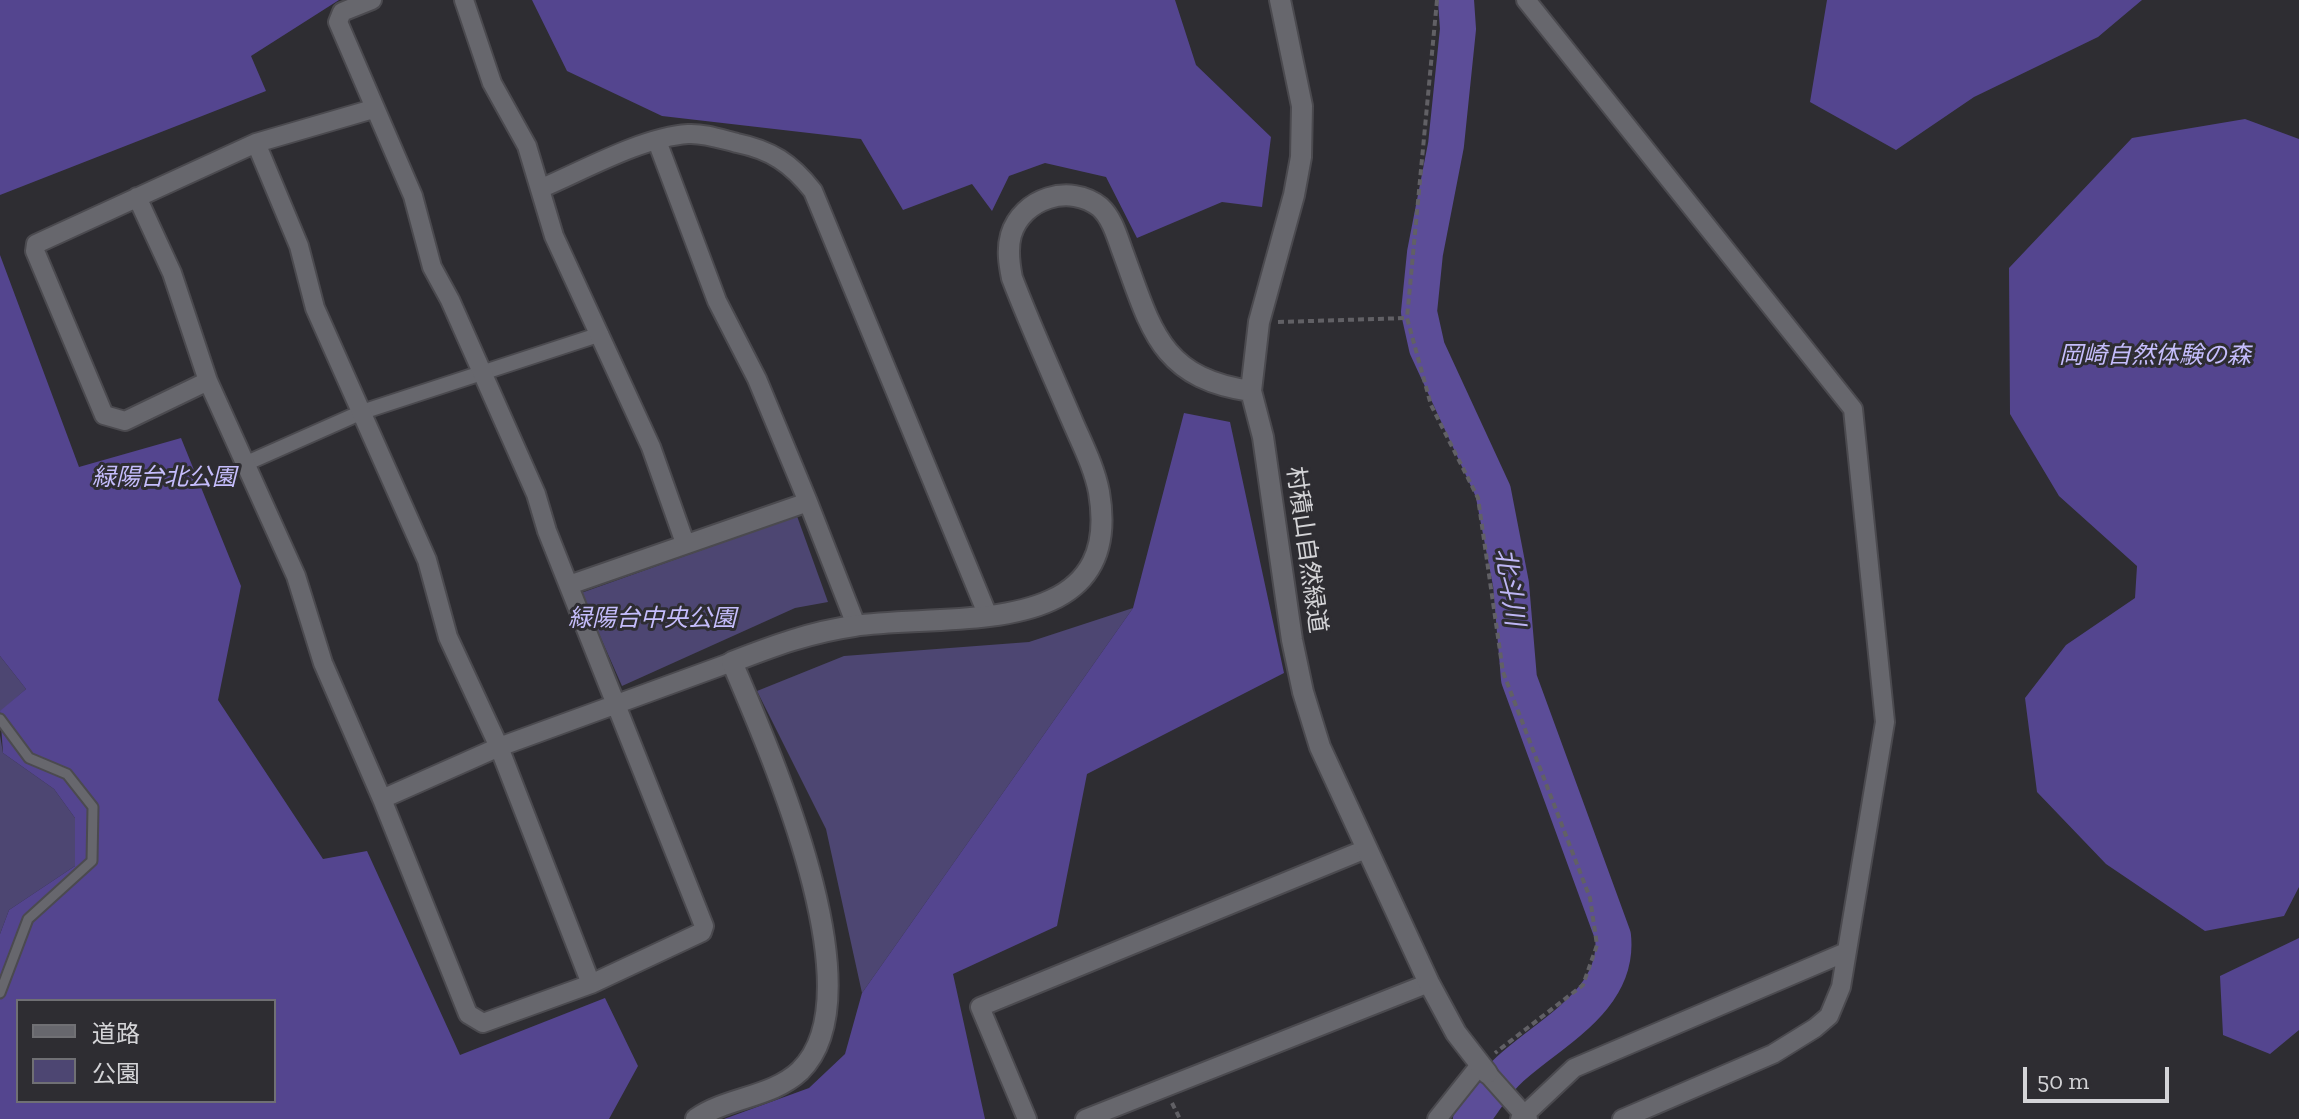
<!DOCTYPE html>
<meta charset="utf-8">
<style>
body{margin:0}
#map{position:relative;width:2299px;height:1119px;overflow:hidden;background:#2e2d32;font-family:"Zilla Slab","Noto Sans JP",serif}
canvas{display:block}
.legend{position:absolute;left:16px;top:999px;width:260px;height:104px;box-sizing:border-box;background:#2e2d32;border:2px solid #707074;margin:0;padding:10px 14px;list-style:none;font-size:24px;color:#d4d4d7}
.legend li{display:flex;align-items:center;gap:16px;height:40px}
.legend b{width:40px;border:2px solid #707074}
.scale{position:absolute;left:2023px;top:1067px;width:146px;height:36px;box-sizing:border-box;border:4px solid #d4d4d7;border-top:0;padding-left:10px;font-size:24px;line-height:28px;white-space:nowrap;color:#d4d4d7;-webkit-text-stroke:6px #2e2d32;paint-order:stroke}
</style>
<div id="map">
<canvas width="2299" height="1119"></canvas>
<ul class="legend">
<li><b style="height:10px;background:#67676d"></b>道路</li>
<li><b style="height:22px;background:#4d4672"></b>公園</li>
</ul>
<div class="scale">50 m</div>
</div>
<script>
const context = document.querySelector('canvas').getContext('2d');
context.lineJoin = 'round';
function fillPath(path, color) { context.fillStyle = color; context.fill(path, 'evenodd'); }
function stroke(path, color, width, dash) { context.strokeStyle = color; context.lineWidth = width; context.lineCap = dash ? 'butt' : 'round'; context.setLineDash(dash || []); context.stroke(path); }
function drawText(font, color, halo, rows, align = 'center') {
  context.font = font + ' "Zilla Slab","Noto Sans JP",serif'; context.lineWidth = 6; context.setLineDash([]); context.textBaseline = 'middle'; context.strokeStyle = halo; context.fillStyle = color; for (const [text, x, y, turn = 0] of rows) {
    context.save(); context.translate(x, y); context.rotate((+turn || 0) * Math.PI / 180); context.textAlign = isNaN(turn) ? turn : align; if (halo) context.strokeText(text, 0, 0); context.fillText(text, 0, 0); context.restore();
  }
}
const green = new Path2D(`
 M797,516L828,602L795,608L622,686L581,593Z
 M1133,608L862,993L826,829L757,691L844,656L1029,642Z
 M0,656L26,689L0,712Z
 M0,735L3,753L54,789L75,818V866L9,910L0,934Z`);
const forest = new Path2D(`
 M0,0H339L251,56L266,91L0,195Z
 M532,0H1175L1196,65L1271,137L1262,207L1222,202L1137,238L1106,177L1045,163L1009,176L992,211L972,184L903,210L861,139L662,116L567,71Z
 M1827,0H2142L2098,37L1974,97L1896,150L1810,102Z
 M2245,119L2299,139V887L2284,916L2205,931L2106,864L2037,792L2025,698L2066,645L2135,598L2137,566L2059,496L2010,414L2009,268L2132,138Z
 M0,255L79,467L181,438L241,586L218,700L323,859L367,851L460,1055L605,998L638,1066L609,1119H0V934L9,910L75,866V818L54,789L3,753L0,711L26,689L0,656ZM18,1001H274V1101H18Z
 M1184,413L1230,422L1284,673L1087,774L1057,926L953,974L985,1119H724L809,1088L845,1054L862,993L1133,608Z
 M2299,938V1030L2270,1054L2223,1035L2220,976Z`);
const river = new Path2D(`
 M1456,0L1458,29L1446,145L1425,253L1419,312L1427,348L1493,491L1511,584L1519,679L1613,936C1620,1000 1550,1032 1509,1070C1494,1084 1483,1103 1471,1119`);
const path = new Path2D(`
 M1437,0L1407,318L1431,405L1478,498L1503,672L1590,898L1597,945L1583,985L1495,1053
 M1278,322L1407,318
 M1172,1103L1180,1119`);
const service = new Path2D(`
 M0,719L29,758L67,774L93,807L92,861L28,919L0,993`);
const pedestrian = new Path2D(`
 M247,463L362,412L601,334`);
const minor = new Path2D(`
 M464,0L492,83L527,146L554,236L651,447L685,543
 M1526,0L1853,409L1885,722L1841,987L1829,1016L1815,1028L1773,1054L1622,1119
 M657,141L717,301L757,379L808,502
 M256,143L299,246L315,308L427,560L448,637L499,747L591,984
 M542,188C584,170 643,137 688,134C704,133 721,139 737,143C771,150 791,163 813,191L988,616
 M137,197L172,273L208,381L296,576L323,663L382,799L468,1014L483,1023L591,984L702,932L704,926L547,531L536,494L450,300L432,267L413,196L338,22L342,12L372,0
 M208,381L125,421L104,415L35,251L36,244L256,143L373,109
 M569,585L808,502L856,625
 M382,799L499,747L732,662
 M1487,1073L1528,1119
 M1027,1119L980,1007L1366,849
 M1085,1119L1429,983
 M1437,1119L1480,1065
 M1520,1119L1574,1068L1846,952`);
const tertiary = new Path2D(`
 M1280,0L1302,106L1301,157L1294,195L1259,322L1251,391L1263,437L1292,640L1303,692L1320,747L1429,983L1456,1033L1487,1073
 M696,1119C727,1097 771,1098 800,1071C879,994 768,748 732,662C773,646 811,632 854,626C947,612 1125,643 1099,492C1094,466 1081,442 1071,418C1051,371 1030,325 1012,278C1009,263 1007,249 1011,235C1022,198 1070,183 1100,207C1112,218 1117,236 1122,250C1151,328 1159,378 1251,391`);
const parkNames = [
 ["岡崎自然体験の森",2155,356],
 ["緑陽台北公園",164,478],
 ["緑陽台中央公園",652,619]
];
const streetNames = [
 ["村積山自然緑道",1306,550,82]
];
const waterNames = [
 ["北斗川",1509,587,82]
];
fillPath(green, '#4d4672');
fillPath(forest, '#54458f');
stroke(river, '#5c4d98', 36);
stroke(service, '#4b4a4f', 13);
stroke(pedestrian, '#4b4a4f', 18);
stroke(minor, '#4b4a4f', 22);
stroke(tertiary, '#4b4a4f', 24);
stroke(path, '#616065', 4, [6, 4]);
stroke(service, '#67676d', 9);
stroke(pedestrian, '#67676d', 14);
stroke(minor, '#67676d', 18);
stroke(tertiary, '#67676d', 20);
drawText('italic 24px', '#c5bdfc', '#2e2d32', parkNames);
drawText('24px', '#d4d4d7', '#2e2d32', streetNames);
drawText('italic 26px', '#beb6f5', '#2e2d32', waterNames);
</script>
